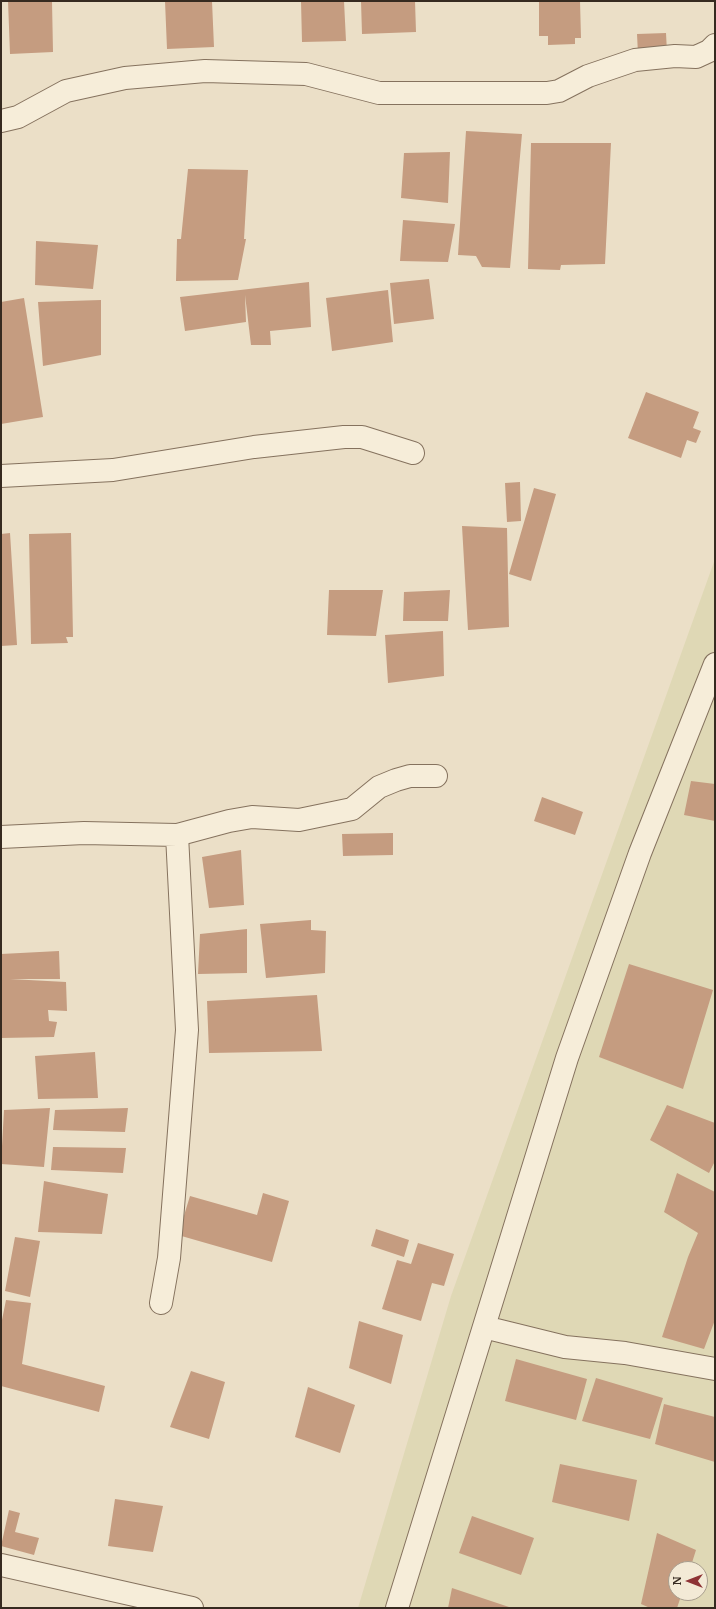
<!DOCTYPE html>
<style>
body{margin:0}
#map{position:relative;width:716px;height:1609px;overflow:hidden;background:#ebdfc7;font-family:Merriweather,serif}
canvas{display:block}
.frame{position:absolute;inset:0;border:2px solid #362a20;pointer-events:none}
.north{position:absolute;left:668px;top:1561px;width:40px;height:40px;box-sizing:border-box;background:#f3ead6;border:1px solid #a79d8d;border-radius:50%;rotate:270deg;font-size:11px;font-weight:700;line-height:16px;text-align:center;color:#362a20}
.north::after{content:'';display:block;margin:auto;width:14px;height:18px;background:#8e3335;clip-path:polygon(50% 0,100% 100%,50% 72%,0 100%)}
</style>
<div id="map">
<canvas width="716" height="1609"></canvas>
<div class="frame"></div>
<div class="north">N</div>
</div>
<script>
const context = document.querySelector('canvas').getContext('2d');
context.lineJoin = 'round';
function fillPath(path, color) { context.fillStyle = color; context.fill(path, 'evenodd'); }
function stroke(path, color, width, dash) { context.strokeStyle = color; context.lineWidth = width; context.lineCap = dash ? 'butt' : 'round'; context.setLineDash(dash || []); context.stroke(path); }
const farmland = new Path2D(`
 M715,559V1608H358L451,1296ZM676,1569H700V1593H676Z`);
const building = new Path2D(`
 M8,1H52L53,52L10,54Z
 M165,1H212L214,47L167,49Z
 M301,1H344L346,41L302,42Z
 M361,1H415L416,32L362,34Z
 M539,1H580L581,38H575V44L548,45V36H539Z
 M666,33L667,52L638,54L637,34Z
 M466,131L522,134L510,268L482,267L476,256L458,255Z
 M531,143H611L605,264L561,265L560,270L528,269Z
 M450,152L448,203L401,198L404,153Z
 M188,169L248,170L244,239H246L238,280L176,281L177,239H181Z
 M403,220L455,224L448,262L400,261Z
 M36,241L98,245L93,289L35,285Z
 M429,279L434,319L394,324L390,283Z
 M309,282L311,327L270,331L271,345H251L245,295L246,322L185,331L180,297Z
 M388,290L393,342L332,351L326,298Z
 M24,298L43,417L1,424V302Z
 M101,300V355L43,366L38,302Z
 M646,392L699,412L693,428L701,431L696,443L687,440L681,458L628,438Z
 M520,482L521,521L507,522L505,483Z
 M534,488L556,494L531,581L509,574Z
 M462,526L507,528L509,627L468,630Z
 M10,533L17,645L1,646V534Z
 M71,533L73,637H66L68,643L31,644L29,534Z
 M329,590H383L376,636L327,635Z
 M450,590L448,621H403L404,592Z
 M443,631L444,676L388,683L385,635Z
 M691,781L715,784V821L684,815Z
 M542,797L583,812L575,835L534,821Z
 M393,833V855L343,856L342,834Z
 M241,850L244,905L209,908L202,857Z
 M311,920V930L326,931L325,973L266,978L260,924Z
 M247,929V973L198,974L200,934Z
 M59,951L60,979H10L66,982L67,1011L48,1010L49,1021L57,1022L54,1037L1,1038V954Z
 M629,964L713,990L683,1089L599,1057Z
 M317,995L322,1051L209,1053L207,1001Z
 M95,1052L98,1098L38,1099L35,1056Z
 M667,1105L715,1123V1161L709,1173L650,1140Z
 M50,1108L44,1167L1,1164L4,1110Z
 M128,1108L125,1132L53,1130L55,1110Z
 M53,1147L126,1148L123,1173L51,1170Z
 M677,1173L715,1192V1320L704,1349L662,1337L688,1257L698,1233L664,1212Z
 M44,1181L108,1194L102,1234L38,1232Z
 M263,1193L289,1201L272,1262L178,1235L190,1196L257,1215Z
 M376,1229L409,1240L404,1257L371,1246Z
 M15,1237L40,1241L30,1297L5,1291Z
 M418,1243L454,1254L444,1286L432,1283L421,1321L382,1309L397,1260L411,1264Z
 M6,1300L31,1303L22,1364L105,1386L99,1412L1,1386V1325Z
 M359,1321L403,1335L391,1384L349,1368Z
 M516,1359L587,1379L576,1420L505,1401Z
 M191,1371L225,1382L209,1439L170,1427Z
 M596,1378L663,1398L650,1439L582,1421Z
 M308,1387L355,1405L340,1453L295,1437Z
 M664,1404L715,1417V1462L655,1444Z
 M560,1464L637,1480L629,1521L552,1502Z
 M115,1499L163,1506L153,1552L108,1546Z
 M9,1510L20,1513L15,1532L39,1538L34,1555L1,1546Z
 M472,1516L534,1538L521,1575L459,1553Z
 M657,1533L696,1550L690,1569H676V1593H682L677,1608H650L641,1604Z
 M452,1588L512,1608H448Z`);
const minor = new Path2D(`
 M1,121L18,117L66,91L125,78L205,71L306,74L379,93H547L559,91L588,76L635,60L675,56L696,57L709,51L715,45
 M1,476L113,470L254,447L344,437H362L413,453
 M1,837L84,833L177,835L229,821L252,817L299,820L352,809L379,787L396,780L410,776H436
 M161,1303L169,1258L187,1030L177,835
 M484,1327L565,1347L625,1353L715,1369
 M1,1565L192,1608
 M397,1608L567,1058L640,853L715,664`);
fillPath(farmland, '#dfd8b5');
fillPath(building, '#c59c80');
stroke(minor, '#85725e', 24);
stroke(minor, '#f6edd9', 22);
</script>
